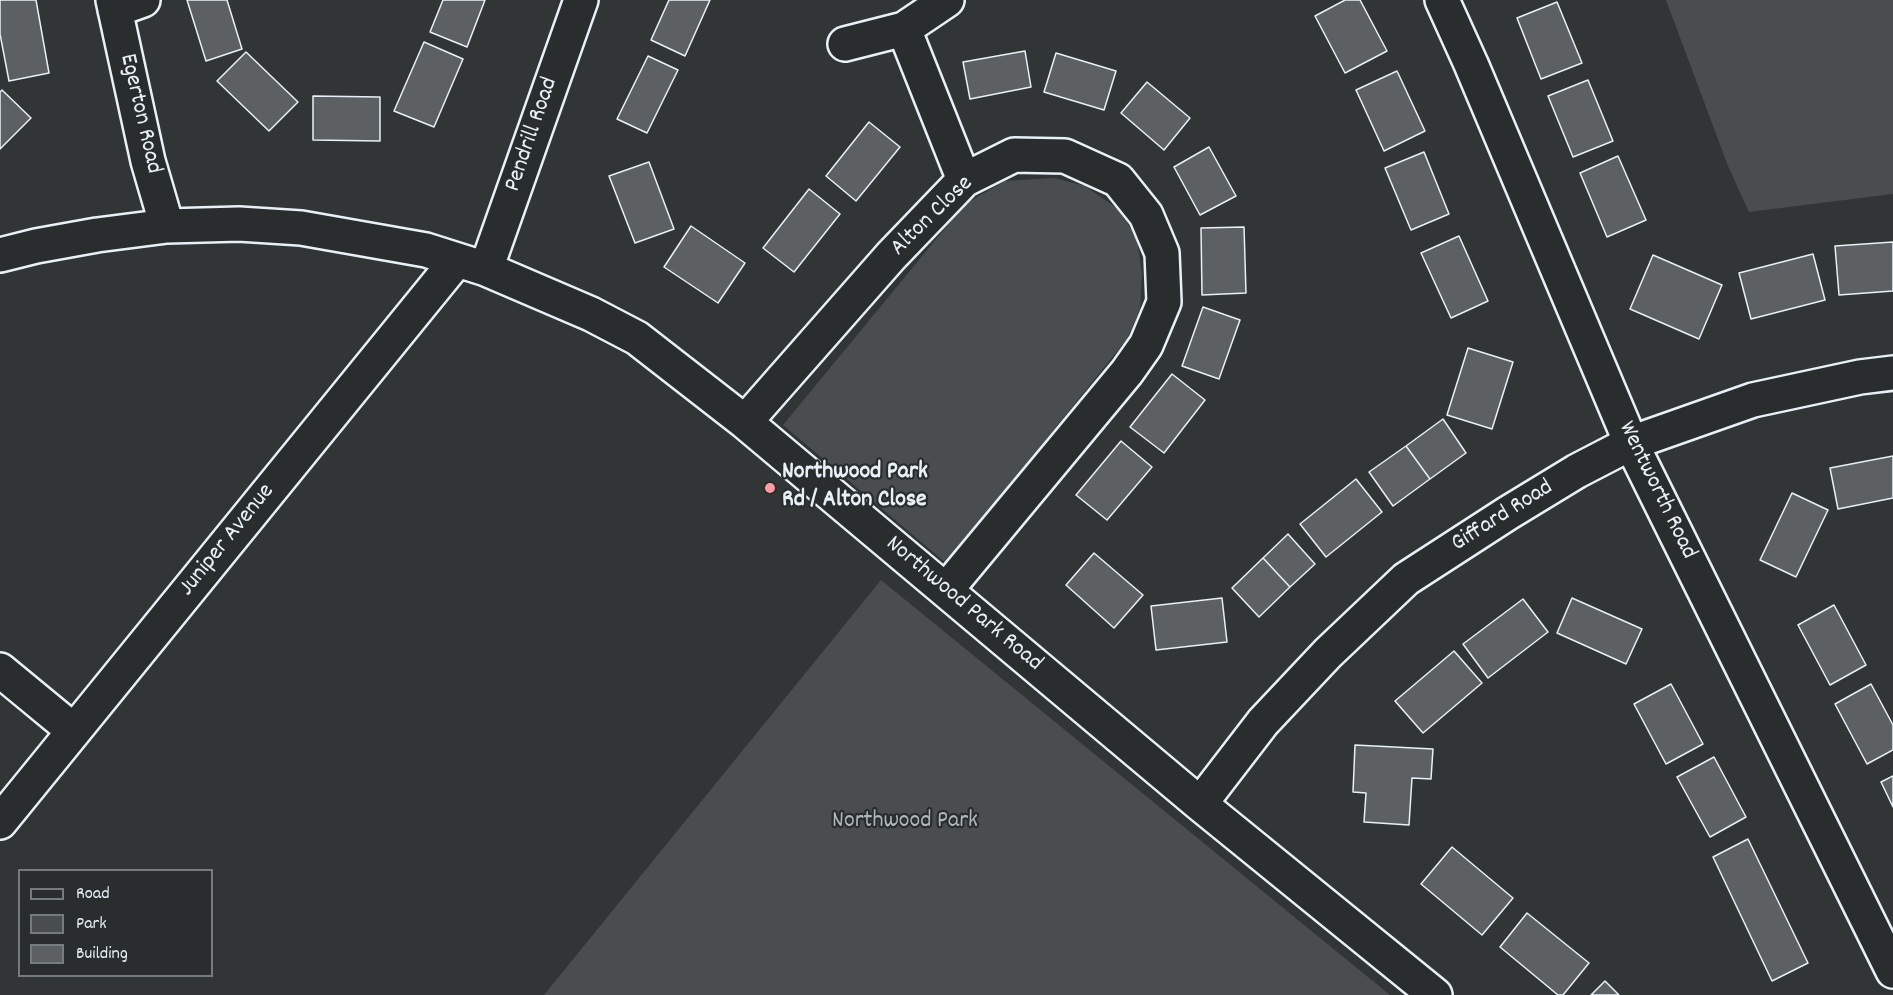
<!DOCTYPE html>
<style>
body{margin:0}
#map{position:relative;width:1893px;height:995px;overflow:hidden;background:#323536;font-family:Dekko,sans-serif}
canvas{display:block}
.legend{position:absolute;left:18px;top:869px;width:195px;height:108px;box-sizing:border-box;background:#2a2d2e;border:2px solid #767b7f;margin:0;padding:8px 10px;list-style:none;font-size:18px;color:#e8f1f8}
.legend li{display:flex;align-items:center;gap:12px;height:30px}
.legend b{width:30px;border:2px solid #767b7f}
</style>
<div id="map">
<canvas width="1893" height="995"></canvas>
<ul class="legend">
<li><b style="height:8px;background:#2a2d2e"></b>Road</li>
<li><b style="height:16px;background:#494d4f"></b>Park</li>
<li><b style="height:16px;background:#5c6063"></b>Building</li>
</ul>
</div>
<script>
const context = document.querySelector('canvas').getContext('2d');
context.lineJoin = 'round';
function fillPath(path, color) { context.fillStyle = color; context.fill(path, 'evenodd'); }
function stroke(path, color, width, dash) { context.strokeStyle = color; context.lineWidth = width; context.lineCap = dash ? 'butt' : 'round'; context.setLineDash(dash || []); context.stroke(path); }
function drawText(font, color, halo, rows, align = 'center') {
  context.font = font + ' Dekko,sans-serif'; context.lineWidth = 4.5; context.setLineDash([]); context.textBaseline = 'middle'; context.strokeStyle = halo; context.fillStyle = color; for (const [text, x, y, turn = 0] of rows) {
    context.save(); context.translate(x, y); context.rotate((+turn || 0) * Math.PI / 180); context.textAlign = isNaN(turn) ? turn : align; if (halo) context.strokeText(text, 0, 0); context.fillText(text, 0, 0); context.restore();
  }
}
const green = new Path2D(`
 M1666,0H1893V194L1749,212L1728,166Z
 M1054,178L1085,186L1118,209L1137,238L1142,274L1140,309L1127,339L946,563L783,425L965,204L1005,181Z
 M881,580L1390,995H544Z`);
const building = new Path2D(`
 M0,0H36L49,73L9,81L0,34Z
 M187,0H227L242,49L206,61Z
 M443,0H485L467,47L430,32Z
 M669,0H710L685,56L651,40Z
 M1345,0H1360L1387,51L1345,73L1315,16Z
 M1557,2L1582,63L1541,79L1517,18Z
 M424,42L463,59L434,127L394,111Z
 M1025,51L1031,87L970,99L963,62Z
 M246,52L298,102L269,131L217,81Z
 M1056,53L1116,71L1104,110L1044,92Z
 M648,56L678,70L647,133L617,119Z
 M1397,71L1425,131L1384,151L1356,90Z
 M1588,80L1613,141L1573,157L1548,96Z
 M1147,82L1190,118L1164,150L1121,113Z
 M2,90L31,118L0,149V92Z
 M313,96L380,97V141L313,140Z
 M869,122L900,147L856,201L826,176Z
 M1209,147L1236,196L1200,215L1174,167Z
 M1424,152L1449,214L1411,230L1385,168Z
 M1618,156L1646,220L1607,237L1580,173Z
 M649,162L674,229L635,243L609,176Z
 M809,189L840,214L794,272L763,248Z
 M691,226L745,263L718,303L664,267Z
 M1244,227L1246,293L1202,295L1201,228Z
 M1459,236L1488,301L1451,318L1421,253Z
 M1893,242V291L1839,295L1835,246Z
 M1813,254L1825,300L1751,319L1739,273Z
 M1653,255L1722,285L1699,339L1630,309Z
 M1203,307L1240,320L1219,379L1182,366Z
 M1468,348L1513,362L1492,429L1447,415Z
 M1172,374L1205,400L1164,453L1130,427Z
 M1443,419L1466,453L1430,479L1406,446Z
 M1121,441L1152,467L1107,520L1076,495Z
 M1406,446L1430,479L1393,506L1369,472Z
 M1893,456V498L1838,509L1830,468Z
 M1356,479L1382,512L1326,557L1300,524Z
 M1792,493L1828,510L1796,577L1760,560Z
 M1288,534L1315,564L1290,587L1263,558Z
 M1094,553L1143,595L1114,628L1066,585Z
 M1263,558L1290,587L1259,617L1232,588Z
 M1222,598L1227,642L1156,650L1151,606Z
 M1572,598L1642,629L1626,664L1557,633Z
 M1523,599L1548,632L1488,678L1463,644Z
 M1834,605L1866,665L1830,685L1798,625Z
 M1454,651L1482,683L1423,733L1395,701Z
 M1671,684L1703,744L1666,764L1634,704Z
 M1871,684L1893,725V750L1867,764L1835,704Z
 M1355,745L1433,749L1431,779L1412,778L1409,825L1364,822L1366,793L1353,792Z
 M1714,757L1746,817L1710,837L1677,777Z
 M1893,776V807L1881,782Z
 M1748,839L1808,963L1772,981L1713,857Z
 M1452,847L1513,898L1482,935L1421,884Z
 M1527,913L1589,963L1563,995H1558L1500,947Z
 M1605,981L1619,995H1591Z`);
const minor = new Path2D(`
 M113,0L148,161L167,226
 M1442,0L1471,64L1631,443L1893,971
 M115,10L143,0
 M904,29L964,180
 M845,44L904,29L947,0
 M0,255L36,246L97,235L167,226L239,224L301,228L426,250L486,269L591,314L637,338L745,422L1200,804L1435,995
 M486,269L581,0
 M745,422L891,256L964,180L1014,155L1065,156L1118,180L1146,215L1162,253L1164,302L1146,345L1127,372L946,590
 M0,670L74,731
 M1200,804L1263,722L1328,653L1406,579L1508,513L1577,471L1631,443L1753,400L1860,377L1893,373
 M0,822L457,260`);
const markers = [
 [770,488,6,"#ff9aa2"]
];
const streetNames = [
 ["Egerton Road",139,114,77],
 ["Pendrill Road",533,135,-71],
 ["Alton Close",933,217,-44],
 ["Wentworth Road",1656,491,64],
 ["Giffard Road",1503,517,-32],
 ["Juniper Avenue",228,541,-51],
 ["Northwood Park Road",963,605,40]
];
const poiNames = [
 ["Northwood Park",782,474],
 ["Rd / Alton Close",782,502]
];
const parkNames = [
 ["Northwood Park",905,823]
];
fillPath(green, '#494d4f');
fillPath(building, '#5c6063');
stroke(building, '#e8f1f8', 1.5);
stroke(minor, '#e8f1f8', 38);
stroke(minor, '#2a2d2e', 33);
for (const [x, y, r, color] of markers) { const dot = new Path2D(); dot.arc(x, y, r, 0, 2 * Math.PI); context.fillStyle = color; context.fill(dot); stroke(dot, '#2a2d2e', 2); }
drawText('24px', '#e8f1f8', '#2a2d2e', streetNames);
drawText('bold 24px', '#e8f1f8', '#2a2d2e', poiNames, 'left');
drawText('24px', '#b0b8bd', '#2a2d2e', parkNames);
</script>
